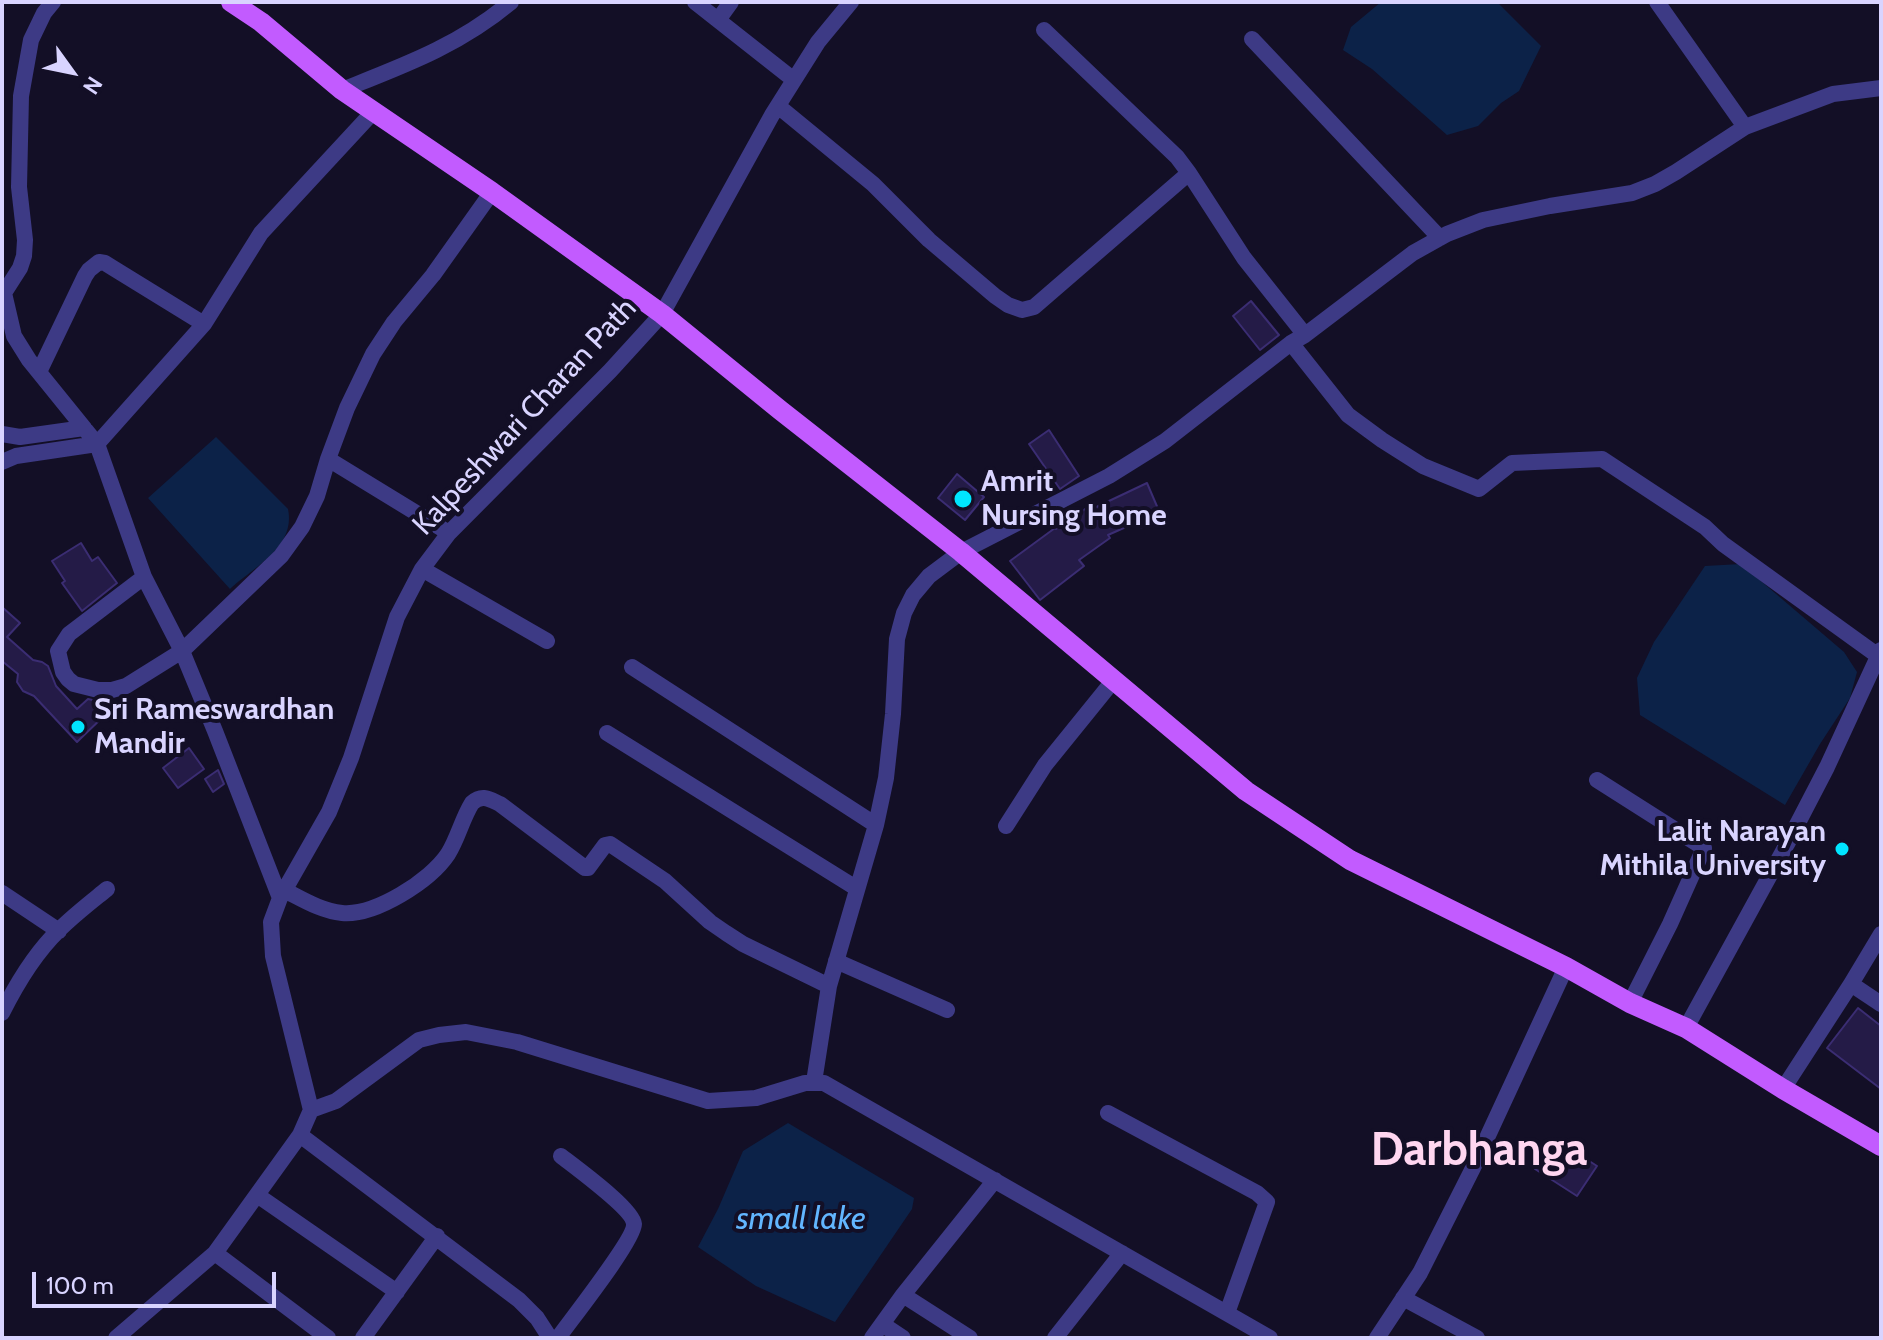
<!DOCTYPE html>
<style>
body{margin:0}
#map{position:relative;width:1883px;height:1340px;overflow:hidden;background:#130f26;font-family:Cabin,sans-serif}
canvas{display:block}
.frame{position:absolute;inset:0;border:4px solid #d9d4ff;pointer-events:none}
.north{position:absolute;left:32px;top:32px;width:80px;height:80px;-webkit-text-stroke:6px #130f26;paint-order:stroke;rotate:123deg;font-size:22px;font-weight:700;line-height:32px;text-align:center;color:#d9d4ff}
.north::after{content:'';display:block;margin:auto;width:28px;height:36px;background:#d9d4ff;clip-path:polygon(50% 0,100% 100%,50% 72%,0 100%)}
.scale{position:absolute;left:32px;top:1272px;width:244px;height:36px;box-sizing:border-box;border:4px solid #d9d4ff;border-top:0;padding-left:10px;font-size:24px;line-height:28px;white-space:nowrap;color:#d9d4ff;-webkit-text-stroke:6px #130f26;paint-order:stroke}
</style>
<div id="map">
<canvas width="1883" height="1340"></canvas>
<div class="frame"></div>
<div class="north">N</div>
<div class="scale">100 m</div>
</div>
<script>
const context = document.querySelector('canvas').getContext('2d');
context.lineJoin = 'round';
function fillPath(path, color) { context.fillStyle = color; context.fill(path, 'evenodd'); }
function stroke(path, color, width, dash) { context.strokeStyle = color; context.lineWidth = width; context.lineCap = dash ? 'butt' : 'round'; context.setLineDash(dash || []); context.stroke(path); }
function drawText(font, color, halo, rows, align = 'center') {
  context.font = font + ' Cabin,sans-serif'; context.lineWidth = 8; context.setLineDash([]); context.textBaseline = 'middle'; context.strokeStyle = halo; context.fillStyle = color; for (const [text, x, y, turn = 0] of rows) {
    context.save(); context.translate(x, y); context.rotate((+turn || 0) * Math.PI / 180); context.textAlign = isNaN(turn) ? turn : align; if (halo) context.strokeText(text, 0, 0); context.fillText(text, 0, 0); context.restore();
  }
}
const water = new Path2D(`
 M1381,2H1497L1541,46L1519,91L1501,103L1478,126L1447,135L1372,69L1343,50L1351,27Z
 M216,437L288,509C296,547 254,567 230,589L148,498Z
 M1741,564L1844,652L1857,672L1850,698L1820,744L1785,805L1640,715L1637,678L1654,642L1705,566Z
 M788,1123L914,1198L912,1209L835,1322L756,1286L698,1247L718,1209L743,1151Z`);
const building = new Path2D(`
 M1251,301L1279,335L1260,350L1233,316Z
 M1049,430L1079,476L1060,489L1029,444Z
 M957,474L984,497L965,520L938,498Z
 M1147,483L1162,518L1140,528L1135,523L1108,535L1110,538L1079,560L1084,566L1040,600L1010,561L1055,528L1056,529L1088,507L1090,510Z
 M81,543L92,561L98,557L117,583L82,611L62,583L65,581L52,561Z
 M2,607L20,623L7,637L33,660L42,662L48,666L56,686L77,709L88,699L97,701L108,712L77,742L34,696L23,691L17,682L18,674L2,661Z
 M189,748L204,769L178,788L163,768Z
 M218,770L224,784L213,792L205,779Z
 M1858,1008L1881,1026V1089L1827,1048Z
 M1555,1139L1597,1166L1577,1196L1535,1169Z`);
const minor = new Path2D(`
 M695,2L794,80
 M1657,2L1745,127
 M718,20L731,2
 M1044,30L1177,157L1189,173L1244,258L1305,335
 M1252,39L1440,238
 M342,90C405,65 458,46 511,2
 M778,106L873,184L929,240L995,296L1008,305L1022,310L1034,307L1189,173
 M2,292L4,293L14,336L29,360L97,444L144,577L182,651L215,731L280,898
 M4,293L20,268L24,256L25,240L19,187L21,96L31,40L44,13L53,2
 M1291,343L1348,415L1382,440L1423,466L1479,489L1512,463L1602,459L1705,527L1723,544L1881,658
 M39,372L85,276L89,270L99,262L105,263L113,268L204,324
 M2,434L20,437L84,428
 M328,459L449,533
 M2,462L16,456L97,444L204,324L261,233L374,111
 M422,569L547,641
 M144,577L69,634L58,651L63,672L68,679L74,684L98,690H112L126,686L182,651L281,556L302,527L317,496L328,459L347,408L373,354L394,322L433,275L492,192
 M632,667L876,825
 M607,733L856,888
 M1597,780L1704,848L1670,924L1630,1003
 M1006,826L1045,765L1113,681
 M284,890C302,899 321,911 342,913C375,916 430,881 448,854C458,838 462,819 472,803C482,794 489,799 500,804L585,868H588L605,845L610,844L665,881L710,922L726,933L743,944L829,986
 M2,893L59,931
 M1881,934L1851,984L1881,1004
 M836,961L947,1010
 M2,1013C17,983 35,953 59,930C74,915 91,902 107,889
 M1686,1028L1787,844L1827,767L1881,650
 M814,1082L829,986L876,825L886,778L893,714L897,639L904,613L913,595L929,576L961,552L1109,476L1165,441L1291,343L1305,335L1413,253L1447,234L1483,220L1550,206L1632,193L1655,184L1676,172L1745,127L1833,94L1881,88
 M1783,1089L1851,984
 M311,1110L336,1101L419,1040L439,1035L466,1032L517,1042L708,1101L756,1098L805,1083H824L1270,1338
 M1108,1113L1257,1193L1267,1202L1227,1313
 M300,1135L519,1300L537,1318L550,1338
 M257,1195L397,1292
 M215,1253L328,1338
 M903,1295L970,1338
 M1403,1298L1477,1338
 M882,1324L903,1338
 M116,1338L215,1253L300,1135L311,1110L273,956L271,922L280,898L329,812L351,758L397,617L422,569L449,533L610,371L662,314L772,115L818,42L851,2
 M363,1338L437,1236
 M558,1338C570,1321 635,1239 634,1224C633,1209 575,1167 561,1156
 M872,1338L903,1295L995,1180
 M1055,1338L1122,1253
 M1377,1338L1420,1273L1473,1168L1566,967`);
const major = new Path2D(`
 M231,2L261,22L342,90L492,192L662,314L780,410L961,552L1246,791L1350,860L1566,967L1630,1003L1686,1028L1783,1089L1881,1146`);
const markers = [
 [963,499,10,"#00e5ff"],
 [78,727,8,"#00e5ff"],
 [1842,849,8,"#00e5ff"]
];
const streetNames = [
 ["Kalpeshwari Charan Path",525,417,-47]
];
const poiNames = [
 ["Amrit",981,482],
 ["Nursing Home",981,516],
 ["Sri Rameswardhan",94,710],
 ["Mandir",94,744],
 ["Lalit Narayan",1826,832,"right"],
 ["Mithila University",1826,866,"right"]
];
const waterNames = [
 ["small lake",801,1220]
];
const townNames = [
 ["Darbhanga",1479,1151]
];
fillPath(water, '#0c2248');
fillPath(building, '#241b47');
stroke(building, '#3b2d73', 2);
stroke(minor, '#3d3a85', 16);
stroke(major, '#c25bff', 20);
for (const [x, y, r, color] of markers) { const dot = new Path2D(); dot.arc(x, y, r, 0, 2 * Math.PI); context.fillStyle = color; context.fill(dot); stroke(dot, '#130f26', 3); }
drawText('30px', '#d9d4ff', '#130f26', streetNames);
drawText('bold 30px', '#d9d4ff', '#130f26', poiNames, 'left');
drawText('italic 32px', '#62b6ff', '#130f26', waterNames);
drawText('bold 46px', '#ffd6f0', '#130f26', townNames);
</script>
